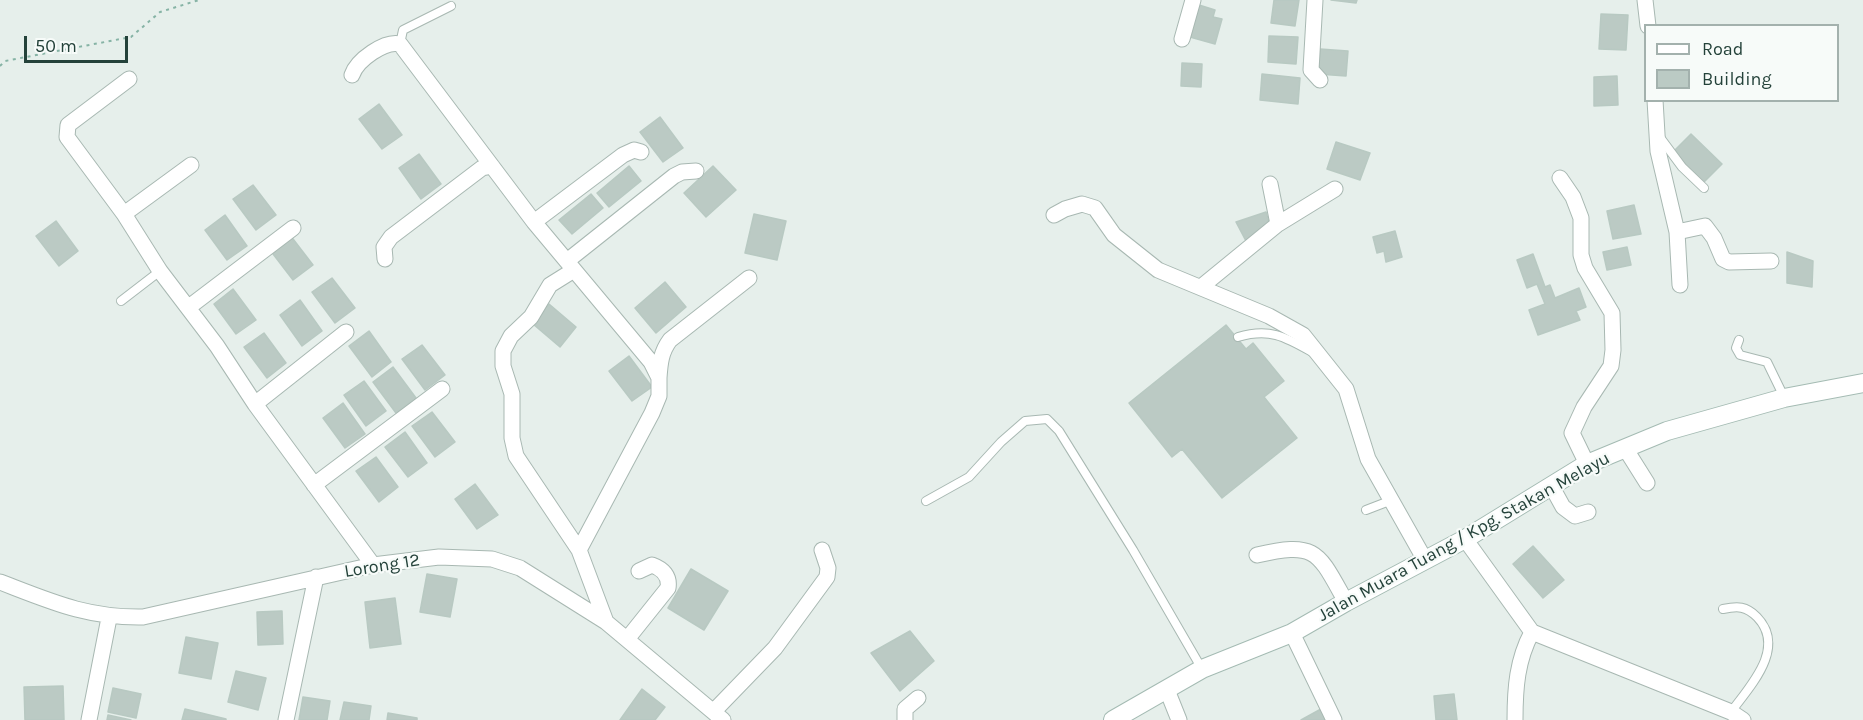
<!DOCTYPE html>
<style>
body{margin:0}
#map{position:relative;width:1863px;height:720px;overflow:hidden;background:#e6efeb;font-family:Karla,sans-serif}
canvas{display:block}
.legend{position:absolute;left:1644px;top:24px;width:195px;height:78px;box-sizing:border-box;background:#f7fbf9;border:2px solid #a3b1ad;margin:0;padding:8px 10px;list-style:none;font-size:18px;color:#24423a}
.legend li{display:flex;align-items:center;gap:12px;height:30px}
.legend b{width:30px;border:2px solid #a3b1ad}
.scale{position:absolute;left:24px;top:36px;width:104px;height:27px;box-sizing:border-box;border:3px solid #24423a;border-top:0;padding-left:8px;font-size:18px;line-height:21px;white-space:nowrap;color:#24423a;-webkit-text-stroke:4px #f7fbf9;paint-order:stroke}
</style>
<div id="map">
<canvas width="1863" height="720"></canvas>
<ul class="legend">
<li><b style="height:8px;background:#fff"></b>Road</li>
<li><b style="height:16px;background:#bbcac4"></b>Building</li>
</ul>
<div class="scale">50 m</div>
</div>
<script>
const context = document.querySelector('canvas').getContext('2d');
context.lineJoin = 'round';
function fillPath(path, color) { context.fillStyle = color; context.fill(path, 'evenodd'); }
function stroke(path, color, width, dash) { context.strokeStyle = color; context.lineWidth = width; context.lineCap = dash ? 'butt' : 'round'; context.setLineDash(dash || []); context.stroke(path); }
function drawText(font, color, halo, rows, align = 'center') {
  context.font = font + ' Karla,sans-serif'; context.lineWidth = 4.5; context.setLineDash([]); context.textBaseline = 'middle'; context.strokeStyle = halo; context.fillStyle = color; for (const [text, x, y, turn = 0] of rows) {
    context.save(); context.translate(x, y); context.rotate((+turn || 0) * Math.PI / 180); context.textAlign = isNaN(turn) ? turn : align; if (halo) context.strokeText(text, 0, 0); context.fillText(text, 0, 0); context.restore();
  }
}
const building = new Path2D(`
 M1274,0H1299L1295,26L1271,23Z
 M1331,0H1357L1356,3Z
 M1199,5L1215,10L1213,17L1222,19L1215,44L1190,37Z
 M1601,14L1628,15L1626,50L1599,49Z
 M1269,36L1298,37L1296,64L1268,62Z
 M1320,49L1348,51L1346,76L1318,74Z
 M1182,63L1202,64L1201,87L1181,86Z
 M1262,74L1300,78L1298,104L1260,100Z
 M1617,76L1618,105L1594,106V77Z
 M379,104L402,135L382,149L359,119Z
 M660,117L683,148L663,162L640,132Z
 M1691,134L1722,164L1703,183L1673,152Z
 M1336,142L1370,153L1360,180L1327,169Z
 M419,154L441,184L421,199L399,168Z
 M629,166L641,181L609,207L597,193Z
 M713,166L736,190L706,217L684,193Z
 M253,185L276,215L256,230L233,199Z
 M591,194L603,208L572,234L559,220Z
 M1634,205L1641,234L1613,239L1607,211Z
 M1266,212L1270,226L1247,243L1236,222Z
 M754,214L786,221L777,260L745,253Z
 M225,215L247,246L227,260L205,230Z
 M56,221L78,251L59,266L36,236Z
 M1395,231L1402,257L1386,262L1384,251L1377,253L1373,237Z
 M290,235L313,265L293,280L270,250Z
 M1627,247L1631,265L1607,270L1603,252Z
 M1787,252L1813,261L1812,287L1787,283Z
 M1533,254L1545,287L1550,285L1555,298L1579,288L1586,307L1576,311L1580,320L1538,335L1529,310L1545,304L1537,284L1527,288L1517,260Z
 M332,278L355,308L335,323L312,292Z
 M665,282L686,307L656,333L635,308Z
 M233,289L256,320L236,334L214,304Z
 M300,300L322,331L302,346L280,315Z
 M549,304L576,327L560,347L533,324Z
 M1226,325L1246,349L1253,343L1284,381L1264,397L1297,438L1222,498L1182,449L1172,457L1129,403Z
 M369,331L391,362L372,377L349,346Z
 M264,333L286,363L267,378L244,347Z
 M422,345L445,375L425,390L402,359Z
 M629,356L652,387L632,401L609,371Z
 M393,367L416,398L396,413L373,382Z
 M364,381L386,411L366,426L344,395Z
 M343,403L365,434L345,448L323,418Z
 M432,412L455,442L435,457L412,426Z
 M405,432L427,463L408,477L385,447Z
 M376,457L398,487L379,502L356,471Z
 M475,484L498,515L477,529L455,499Z
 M1533,546L1564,580L1543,598L1513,564Z
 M691,569L728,591L704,630L668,608Z
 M427,574L457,579L450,617L420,612Z
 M395,598L401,644L370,648L365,602Z
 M282,611L283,644L258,645L257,612Z
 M910,631L934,661L900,691L871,653Z
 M186,637L218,643L211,679L179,673Z
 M236,671L266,678L258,710L228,702Z
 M63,686L64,720H25L24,687Z
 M113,688L141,694L136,718L108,712Z
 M642,689L665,707L655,720H620Z
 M1454,694L1457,720H1436L1434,696Z
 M303,697L330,701L327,720H299Z
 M344,702L371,706L369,720H340Z
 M185,709L226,719V720H182Z
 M1321,709L1326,720H1301Z
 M388,713L417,718V720H387Z
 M108,715L131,720H107Z`);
const path = new Path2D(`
 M0,66L5,61L131,37L160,12L199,0`);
const lane = new Path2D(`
 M400,44L403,30L451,6
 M1659,136L1682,167L1704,188
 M121,301L160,271
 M1238,337C1269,328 1284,336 1312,352
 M1739,340L1736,348L1740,355L1767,362L1784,397
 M926,501L969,477L1001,442L1025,421L1047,419L1059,431L1133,550L1202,669
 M1366,510L1392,500
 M1723,609C1738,606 1746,606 1757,617C1787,648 1750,686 1731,712`);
const street = new Path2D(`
 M1315,0L1311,70L1320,80
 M1645,0L1648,26
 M1182,39L1193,0
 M352,75C357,60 385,40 400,44L534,222L651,362L659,378V396L652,413L579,550
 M129,79L68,125L67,137L124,214L160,271L217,346L255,404L373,565
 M1655,100L1658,151L1677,232L1680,285
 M1560,178L1573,197L1581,218V255L1585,268L1612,313L1613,350L1611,366L1584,407L1572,433L1587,464
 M1270,184L1278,224
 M124,214L191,165
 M1054,215L1065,209L1082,204L1095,208L1114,235L1158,270L1269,316L1303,335L1346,389L1368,459L1425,560
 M534,222L623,155L634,150L641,152
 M1677,232L1705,226L1714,238L1723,259L1729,262L1771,261
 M385,259L384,247L391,237L482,168L492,166
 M567,261L674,176L682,172L696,171
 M574,270L550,285L531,317L511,336L503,351V366L512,394V438L516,456L579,550L606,622
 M1201,287L1278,224L1335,189
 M189,307L293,228
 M659,378C660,363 661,352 670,340L749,278
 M255,404L346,332
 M1625,448L1647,483
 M314,485L442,389
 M1552,487L1563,507L1575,516L1588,512
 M1465,539L1532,632L1731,712L1743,720
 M1257,555C1317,541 1318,552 1346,602
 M0,582C52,602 87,618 143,617L373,565L439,557L492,559L520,568L606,622L723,720
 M1292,633L1334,720
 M628,638L668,588C670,576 663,569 652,565L639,571
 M1167,690L1179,720
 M714,711L775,648L827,577L828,568L822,550
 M89,720L109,618
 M286,720L316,577
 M905,720V709L918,698
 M1515,720C1515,688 1517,660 1532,632`);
const secondary = new Path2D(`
 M1113,720L1202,669L1292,633L1346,602L1465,539L1587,464L1667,431L1784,398L1863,383`);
const streetNames = [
 ["Jalan Muara Tuang / Kpg. Stakan Melayu",1464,537,-29],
 ["Lorong 12",382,566,-9]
];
fillPath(building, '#bbcac4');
stroke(building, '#b8c9c2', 1.5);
stroke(lane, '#a8b8b2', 10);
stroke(street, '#a8b8b2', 17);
stroke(secondary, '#a4bbb3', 20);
stroke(path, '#86b3a5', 2, [3, 4.5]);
stroke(lane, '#fff', 8);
stroke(street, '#fff', 15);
stroke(secondary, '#fff', 18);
drawText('18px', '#24423a', '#f7fbf9', streetNames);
</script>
